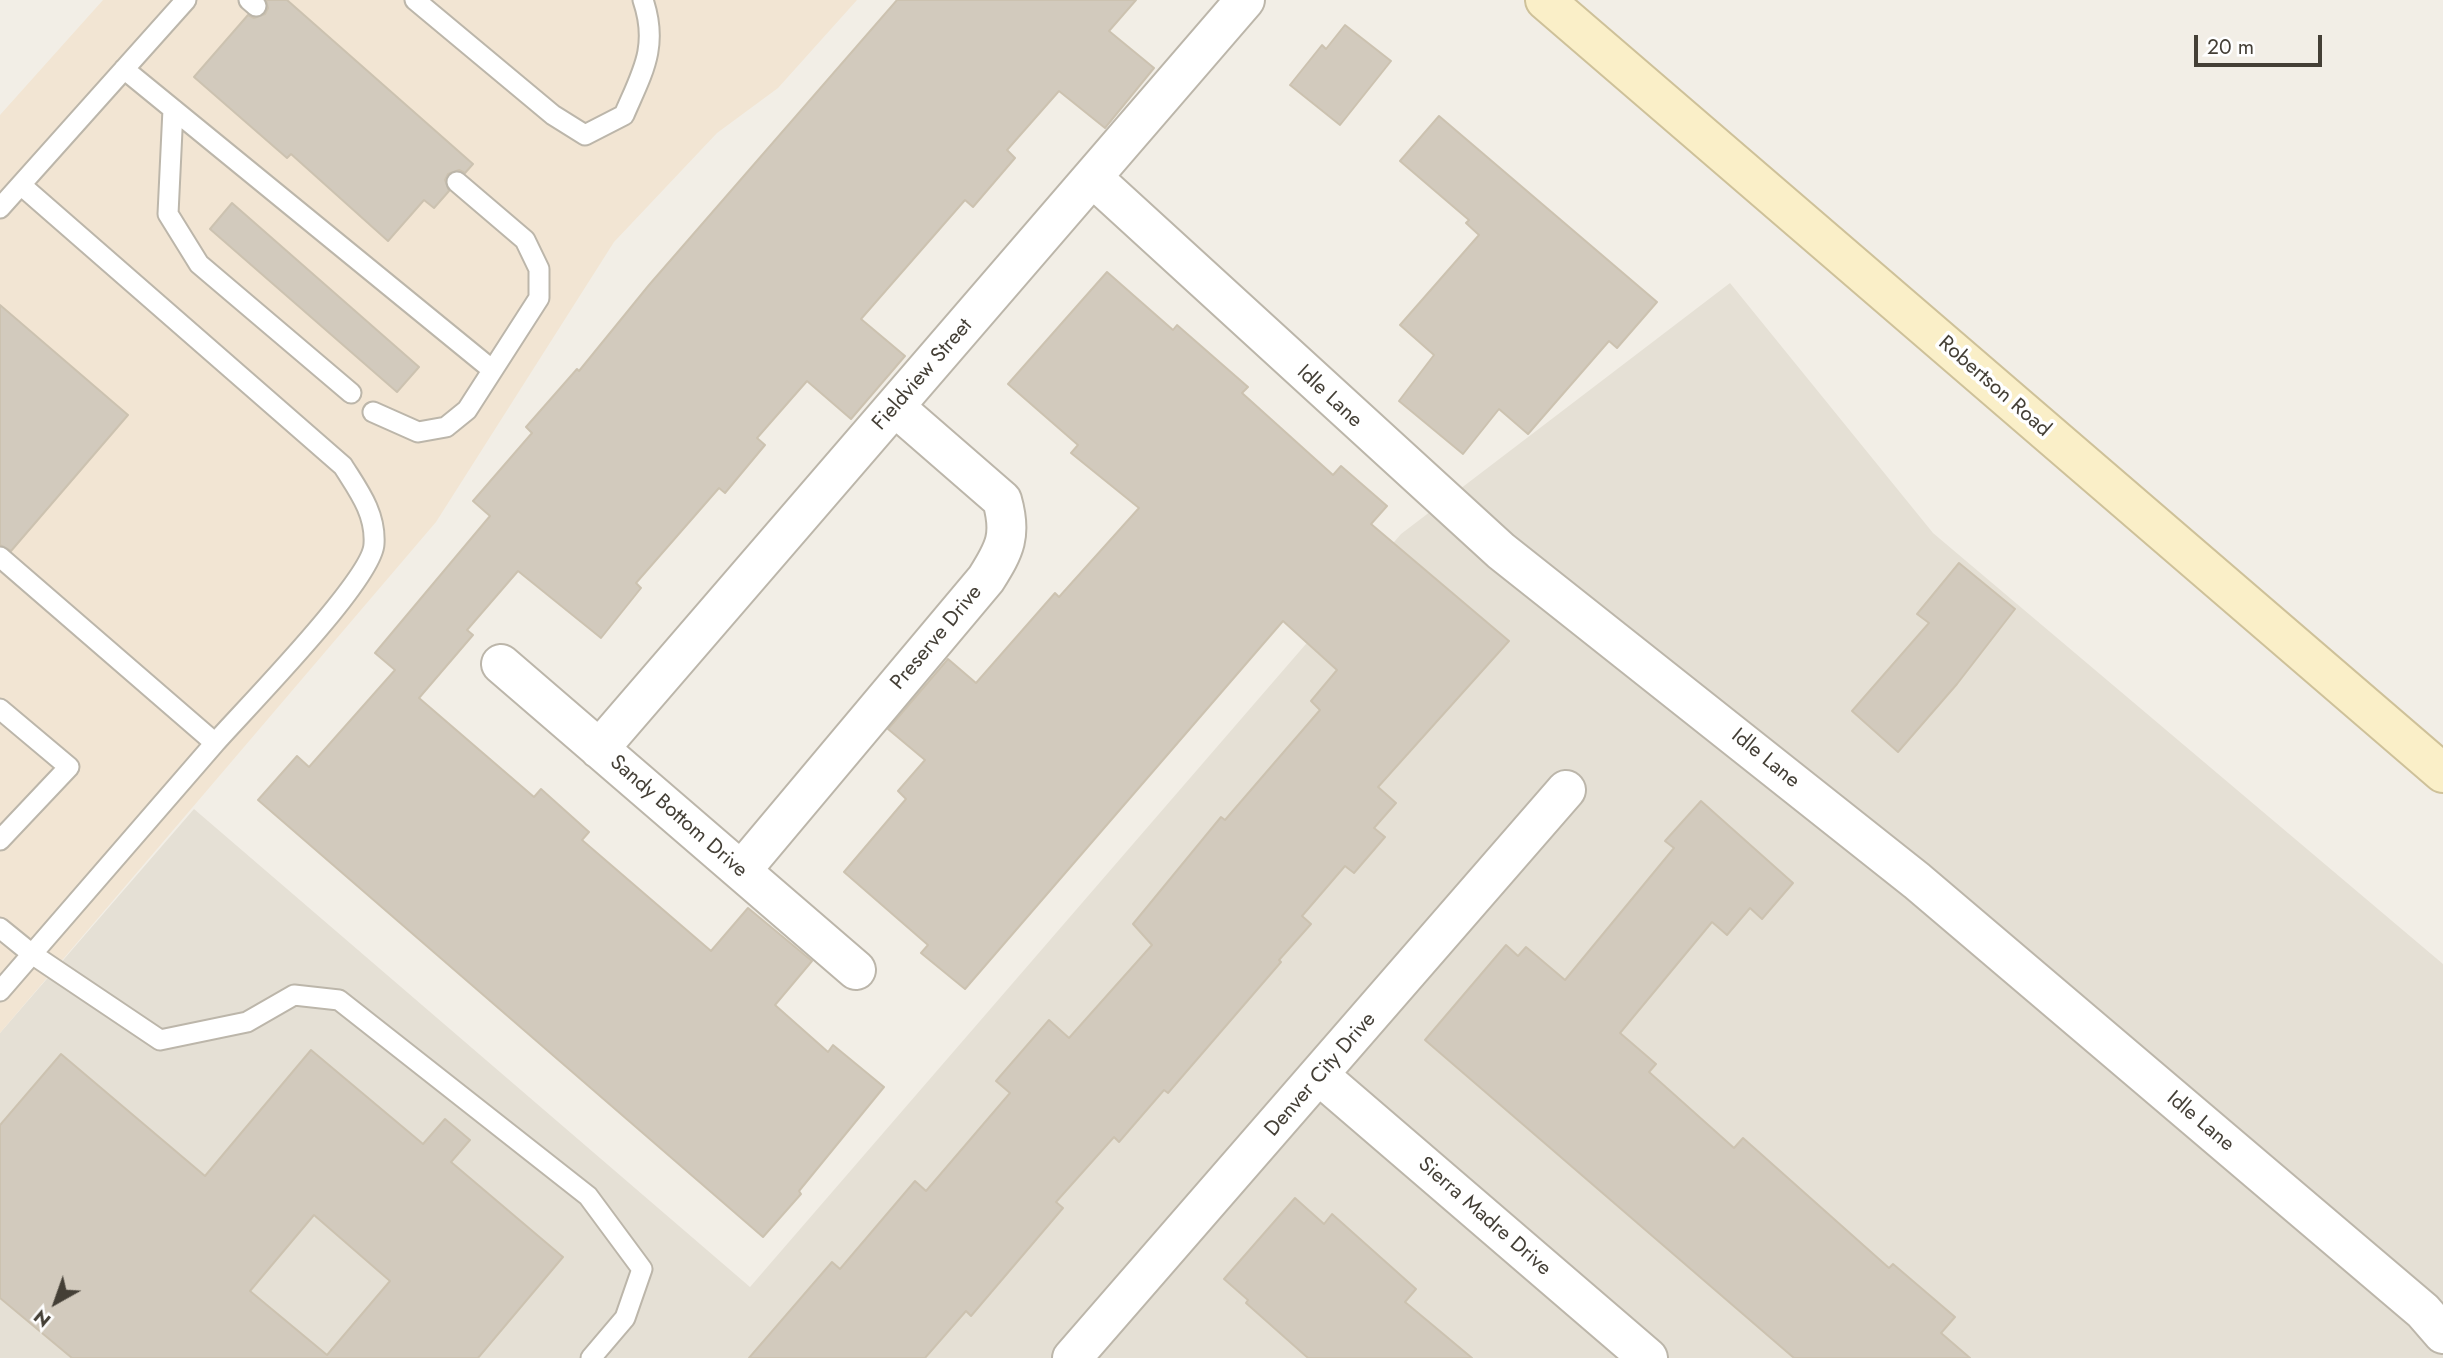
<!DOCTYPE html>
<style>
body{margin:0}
#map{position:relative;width:2443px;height:1358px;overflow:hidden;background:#f2eee6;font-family:Jost,sans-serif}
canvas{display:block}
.north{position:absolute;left:21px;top:1267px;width:70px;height:70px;-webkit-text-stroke:5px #fff;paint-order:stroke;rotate:220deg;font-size:19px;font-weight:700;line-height:28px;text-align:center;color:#443f36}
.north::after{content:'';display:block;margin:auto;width:24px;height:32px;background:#443f36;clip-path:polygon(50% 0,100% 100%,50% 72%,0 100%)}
.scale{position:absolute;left:2194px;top:35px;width:128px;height:32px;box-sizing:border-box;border:4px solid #443f36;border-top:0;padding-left:9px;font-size:21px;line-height:24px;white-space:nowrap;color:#443f36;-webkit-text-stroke:5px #fff;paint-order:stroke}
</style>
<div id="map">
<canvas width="2443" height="1358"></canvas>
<div class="north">N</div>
<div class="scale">20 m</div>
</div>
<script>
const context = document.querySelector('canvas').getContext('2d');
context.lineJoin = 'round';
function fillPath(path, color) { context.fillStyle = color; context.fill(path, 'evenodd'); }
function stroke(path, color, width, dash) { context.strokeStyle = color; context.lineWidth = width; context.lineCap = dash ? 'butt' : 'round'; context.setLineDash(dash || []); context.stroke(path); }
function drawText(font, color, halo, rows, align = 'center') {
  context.font = font + ' Jost,sans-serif'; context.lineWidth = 7; context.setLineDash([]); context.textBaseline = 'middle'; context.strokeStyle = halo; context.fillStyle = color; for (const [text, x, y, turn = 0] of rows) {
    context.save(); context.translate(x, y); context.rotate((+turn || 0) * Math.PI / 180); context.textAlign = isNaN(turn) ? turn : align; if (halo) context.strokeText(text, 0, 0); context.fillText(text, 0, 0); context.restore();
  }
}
const residential = new Path2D(`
 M1730,283L1933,533L2443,964V1358H0V1033L194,809L750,1287L1401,534Z`);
const commercial = new Path2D(`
 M103,0H857L778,88L717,133L614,242L436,522L0,1033V115Z`);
const building = new Path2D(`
 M266,0H287L473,164L465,173L459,170L448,174L445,180L449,191L434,208L424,200L388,241L291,154L287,158L194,77L248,15L254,18L265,14L268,8Z
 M897,0H1136L1109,31L1154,68L1105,128L1059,91L1007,150L1015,158L973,207L965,200L861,319L905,356L851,419L807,381L757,438L765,445L725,493L719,488L636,583L641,588L601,638L518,571L467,630L473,635L419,698L534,797L541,789L589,832L582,840L711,951L748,908L812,961L775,1005L828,1052L833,1045L884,1087L799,1191L801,1194L763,1237L258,800L297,756L309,767L395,670L375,653L490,516L473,501L532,433L526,427L577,369L579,371L649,285Z
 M1345,25L1391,61L1340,125L1290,85L1322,45L1326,49Z
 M1439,116L1657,302L1617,348L1609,341L1528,434L1499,409L1463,454L1399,401L1434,355L1400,325L1479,235L1466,223L1469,220L1400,161Z
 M232,203L419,367L397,392L210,229Z
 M1107,272L1173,330L1177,325L1248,387L1242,393L1333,475L1341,466L1387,506L1371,524L1509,641L1378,787L1396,803L1374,828L1385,837L1354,873L1345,866L1302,916L1311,924L1279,960L1281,962L1168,1093L1164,1090L1119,1142L1114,1137L1056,1202L1063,1208L971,1316L966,1311L925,1358H749L832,1262L840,1269L915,1181L926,1191L1010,1093L996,1081L1049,1020L1069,1038L1152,945L1133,924L1221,817L1225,820L1320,710L1311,701L1337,670L1283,621L965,989L921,953L928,945L844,872L906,799L898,791L925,760L888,729L948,659L976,683L1055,593L1059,597L1139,508L1071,453L1078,445L1008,384Z
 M0,305L128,415L11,551L0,545Z
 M1959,563L2015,609L1957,684L1898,752L1852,711L1929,623L1917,614Z
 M1701,801L1793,883L1762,919L1750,908L1727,935L1712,922L1620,1033L1656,1064L1649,1072L1734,1148L1743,1138L1889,1268L1893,1264L1955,1317L1941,1333L1970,1358H1794L1425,1040L1506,945L1518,956L1526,947L1565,980L1674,848L1665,841Z
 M311,1050L423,1144L445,1119L470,1140L451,1162L563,1257L478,1358H72L0,1298V1125L61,1054L205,1176ZM314,1215L390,1281L327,1355L250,1291Z
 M1295,1198L1324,1224L1332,1214L1416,1289L1405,1302L1472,1358H1308L1246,1303L1248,1300L1224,1279Z`);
const lane = new Path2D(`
 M249,0L256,6
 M415,0L553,115L585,135L624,115C642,73 659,47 643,0
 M124,69L490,368
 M173,109L168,214L199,264L351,393
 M21,185L343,466C358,490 376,513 374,544C373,579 245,709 215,743
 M0,208L186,0
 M373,412L418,432L446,427L467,410L539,298V269L525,240L457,182
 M0,557L215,743L0,991
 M0,709L69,767L0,840
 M0,928L32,954L160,1040L247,1022L294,995L339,1000L588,1196L642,1269L625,1318L591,1358`);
const street = new Path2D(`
 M1093,178L1501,551L1917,881L2423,1311L2443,1334
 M501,664L856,970
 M599,749L1245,0
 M741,871L986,579C1005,549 1012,535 1002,500L895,407
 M1320,1076L1648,1358
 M1072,1358L1566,790`);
const secondary = new Path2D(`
 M1545,0L2443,773`);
const streetNames = [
 ["Fieldview Street",923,375,-49],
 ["Robertson Road",1994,387,41],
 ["Idle Lane",1329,397,43],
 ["Preserve Drive",937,638,-50],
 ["Idle Lane",1765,759,39],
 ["Sandy Bottom Drive",678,817,41],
 ["Denver City Drive",1321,1075,-49],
 ["Idle Lane",2200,1122,40],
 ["Sierra Madre Drive",1484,1217,41]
];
fillPath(residential, '#e5e0d5');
fillPath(commercial, '#f2e5d3');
fillPath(building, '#d2cabd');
stroke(building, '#ccc2b0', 2);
stroke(lane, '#bcb6aa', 23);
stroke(street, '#bcb6aa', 42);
stroke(secondary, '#cec199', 42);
stroke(lane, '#fff', 19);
stroke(street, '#fff', 38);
stroke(secondary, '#faefc8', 38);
drawText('21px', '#443f36', '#fff', streetNames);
</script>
